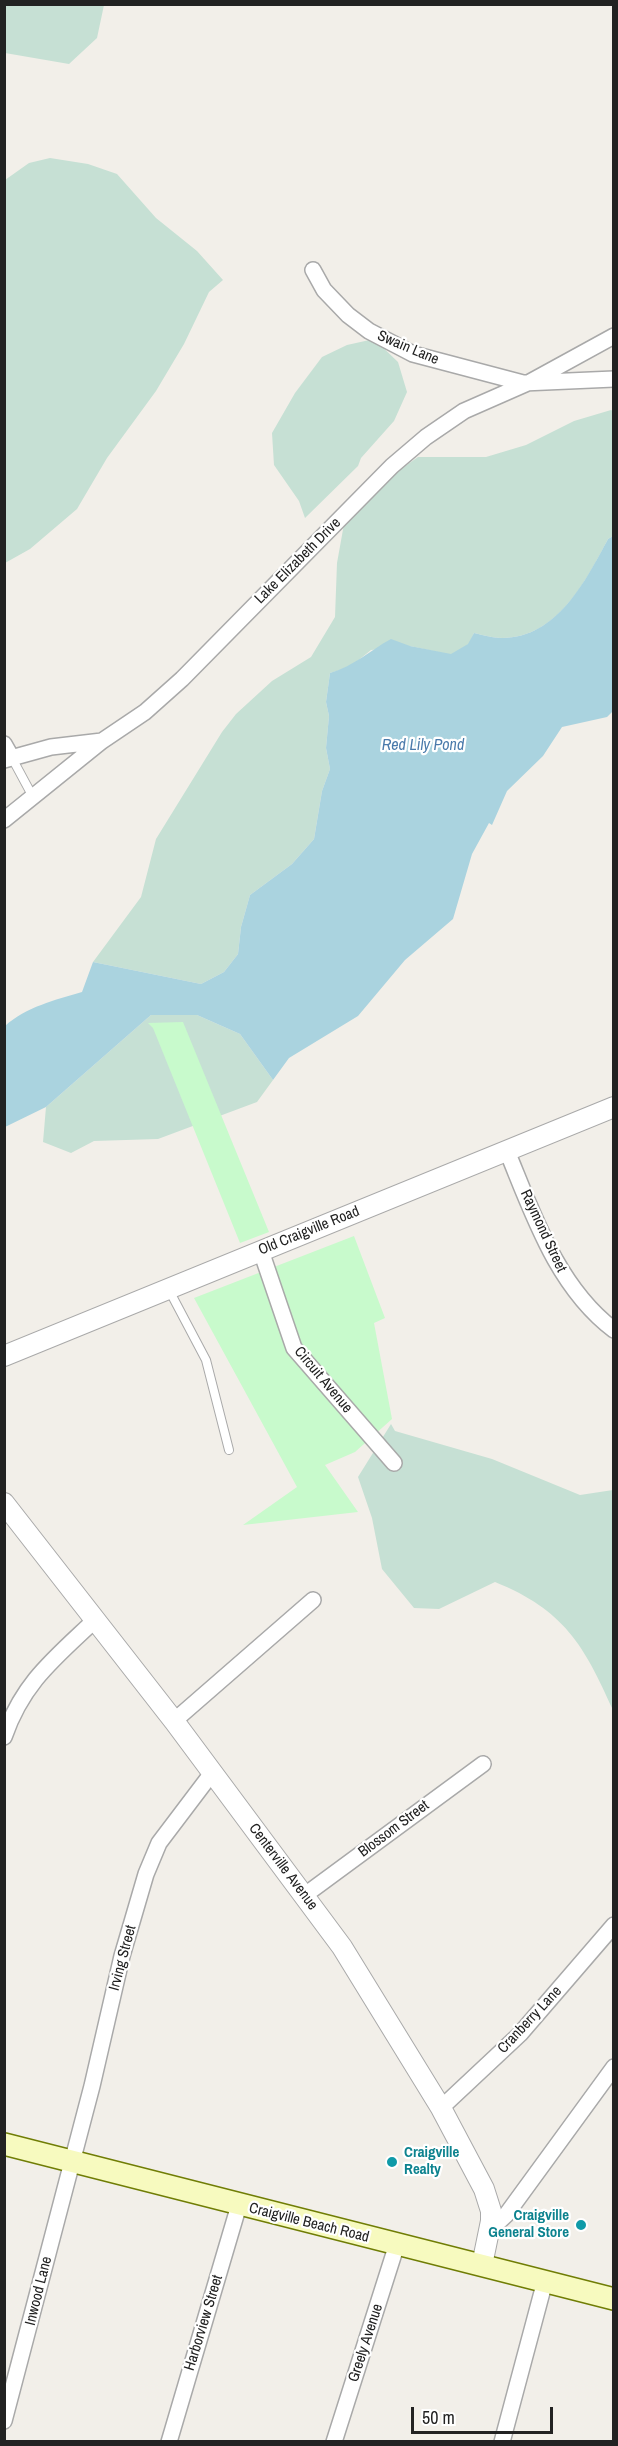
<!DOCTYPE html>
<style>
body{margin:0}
#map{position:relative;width:618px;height:2446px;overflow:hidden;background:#f2efe9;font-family:"Archivo Narrow",sans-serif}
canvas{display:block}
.frame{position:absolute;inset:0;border:6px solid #222;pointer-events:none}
.scale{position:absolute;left:411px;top:2407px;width:142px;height:27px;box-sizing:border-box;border:3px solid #222;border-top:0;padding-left:8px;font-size:18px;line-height:21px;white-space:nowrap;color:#222;-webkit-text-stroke:4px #fff;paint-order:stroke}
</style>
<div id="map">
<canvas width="618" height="2446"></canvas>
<div class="frame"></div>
<div class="scale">50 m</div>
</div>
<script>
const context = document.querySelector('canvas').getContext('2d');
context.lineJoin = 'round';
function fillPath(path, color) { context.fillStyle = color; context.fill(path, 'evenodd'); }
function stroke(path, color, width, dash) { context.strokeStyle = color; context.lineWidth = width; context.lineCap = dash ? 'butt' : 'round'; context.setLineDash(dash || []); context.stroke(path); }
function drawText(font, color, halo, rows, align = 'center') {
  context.font = font + ' "Archivo Narrow",sans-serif'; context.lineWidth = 4.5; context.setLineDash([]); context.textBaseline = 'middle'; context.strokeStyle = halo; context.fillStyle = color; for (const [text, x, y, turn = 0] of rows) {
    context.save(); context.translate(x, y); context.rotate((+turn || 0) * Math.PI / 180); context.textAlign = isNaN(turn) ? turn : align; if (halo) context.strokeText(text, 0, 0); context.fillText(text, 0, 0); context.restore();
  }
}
const wetland = new Path2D(`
 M4,5L5,4L104,5L97,38L69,64L5,53Z
 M50,158L88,164L117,174L156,218L197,251L223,280L209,292L184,344L156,391L107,458L77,509L30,549L5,563V180L29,163Z
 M374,339L398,362L407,392L394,421L361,458L358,466L305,518L299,501L274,465L272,433L295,393L322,357L347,345Z
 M611,410L613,411V536L608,539C586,581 557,638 502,638C493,638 483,635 474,633L469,644L451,655L410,646L371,650L350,667L330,673L326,702L329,716L326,748L330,769L322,791L314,839L292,864L250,895L241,927L238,954L224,972L201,984L93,962L141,897L156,839L222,732L236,714L272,681L311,657L335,617L337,563L344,524L384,481L418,457H486L526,445L574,421Z
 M151,1015H197L240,1034L273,1080L257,1102L158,1139L94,1141L71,1153L43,1142L46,1107Z
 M391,1424L395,1431L492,1459L580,1495L613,1490V1710C584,1645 564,1610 495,1582L439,1609L414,1608L382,1569L372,1518L358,1477Z`);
const park = new Path2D(`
 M183,1022L269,1232L240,1243L153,1028L148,1023Z
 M354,1236L385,1318L374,1323L392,1419L355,1452L325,1465L358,1512L243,1525L297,1487L194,1298Z`);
const water = new Path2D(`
 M613,536V711L607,717L562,727L543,756L507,791L492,825L489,823L472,854L453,919L405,960L358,1016L289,1058L273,1080L240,1034L197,1015H151L46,1107L5,1127V1026C26,1007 55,1000 82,992L93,962L201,984L224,972L238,954L241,927L250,895L292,864L314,839L322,791L330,769L326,748L329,716L326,702L330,673C354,666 369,651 391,639L410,646L451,654L468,644L474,633C483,635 493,638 502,638C557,638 586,580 608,539Z`);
const service = new Path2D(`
 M12,758L33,797
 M169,1290L206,1360L229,1450`);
const minor = new Path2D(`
 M313,270L324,290L348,315L369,331L413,354L523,383L614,379
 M4,744L12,758
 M4,760L51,747L102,741
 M4,820L102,741L145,712L182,679L392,466L426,437L464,411L530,382L614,336
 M507,1151C533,1214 557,1287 614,1330
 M261,1251L294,1348L394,1463
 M174,1721L313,1600
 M4,1737C23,1682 55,1658 96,1619
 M305,1895L483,1764
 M441,2108L520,2034L614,1925
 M490,2230L506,2215L614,2067
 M4,2421L92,2086L122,1956L146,1874L159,1843L212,1773
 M169,2442L239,2205
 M334,2442L397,2244
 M502,2442L545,2281`);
const tertiary = new Path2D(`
 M4,1356L614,1107
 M4,1503L174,1721L342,1947L441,2108L484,2189L491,2211V2221L482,2265`);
const secondary = new Path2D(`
 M4,2144L614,2299`);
const markers = [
 [392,2162,6,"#0f9aa8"],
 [581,2225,6,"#0f9aa8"]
];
const streetNames = [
 ["Swain Lane",408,348,23],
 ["Lake Elizabeth Drive",298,561,-45],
 ["Old Craigville Road",309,1231,-22],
 ["Raymond Street",543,1231,65],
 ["Circuit Avenue",323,1380,50],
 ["Blossom Street",394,1829,-37],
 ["Centerville Avenue",283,1867,53],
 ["Irving Street",123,1958,-75],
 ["Cranberry Lane",530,2020,-47],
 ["Craigville Beach Road",309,2223,14],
 ["Inwood Lane",39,2291,-76],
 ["Harborview Street",204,2323,-73],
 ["Greely Avenue",366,2343,-72]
];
const cultureNames = [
 ["Craigville",404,2153],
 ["Realty",404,2170],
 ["Craigville",569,2216,"right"],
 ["General Store",569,2233,"right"]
];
const waterNames = [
 ["Red Lily Pond",423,746]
];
fillPath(wetland, '#c6e0d4');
fillPath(park, '#c8facc');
fillPath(water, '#aad3df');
stroke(service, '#a9a9a9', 10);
stroke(minor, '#a9a9a9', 18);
stroke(tertiary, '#a9a9a9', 22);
stroke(secondary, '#707d05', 24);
stroke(service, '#fff', 8);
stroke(minor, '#fff', 15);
stroke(tertiary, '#fff', 20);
stroke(secondary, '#f7fabf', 21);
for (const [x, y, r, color] of markers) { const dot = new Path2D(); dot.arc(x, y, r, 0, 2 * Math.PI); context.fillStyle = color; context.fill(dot); stroke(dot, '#fff', 2); }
drawText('15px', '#222', '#fff', streetNames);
drawText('bold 15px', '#0d838f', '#fff', cultureNames, 'left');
drawText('italic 16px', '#4a7aab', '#fff', waterNames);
</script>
